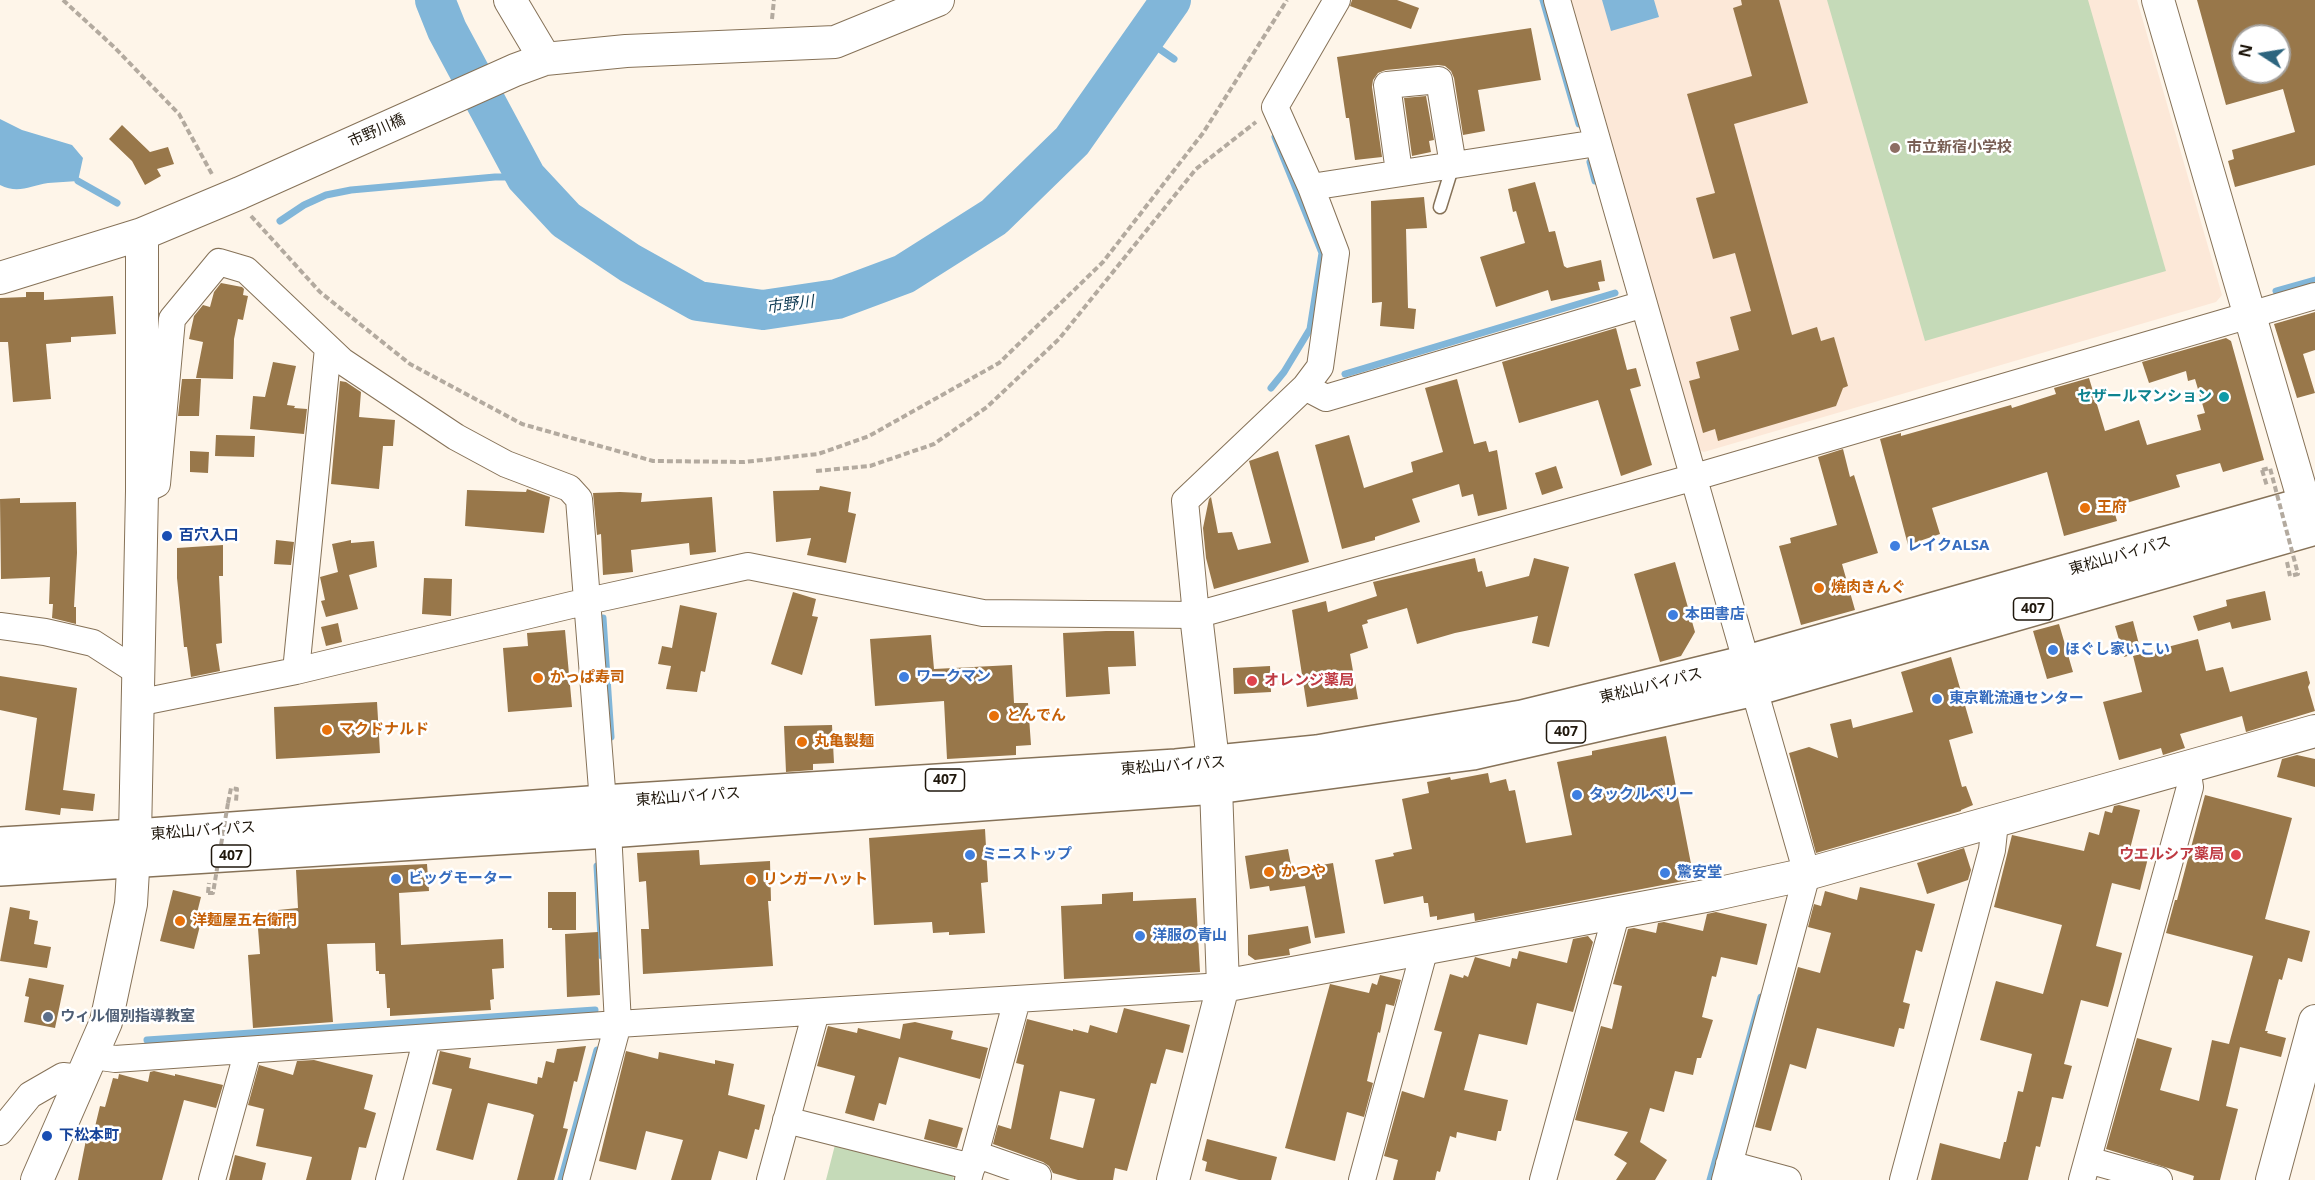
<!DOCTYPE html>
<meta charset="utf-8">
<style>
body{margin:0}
#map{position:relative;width:2315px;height:1180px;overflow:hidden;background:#fef5e9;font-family:"Noto Sans",sans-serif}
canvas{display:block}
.north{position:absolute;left:2231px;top:24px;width:60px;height:60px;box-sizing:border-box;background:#fff;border:2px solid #a5a29e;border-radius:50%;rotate:282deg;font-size:16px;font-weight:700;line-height:24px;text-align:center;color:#1f170c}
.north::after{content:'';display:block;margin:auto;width:21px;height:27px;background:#2d657f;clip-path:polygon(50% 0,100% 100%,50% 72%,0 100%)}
</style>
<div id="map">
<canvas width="2315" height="1180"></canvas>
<div class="north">N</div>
</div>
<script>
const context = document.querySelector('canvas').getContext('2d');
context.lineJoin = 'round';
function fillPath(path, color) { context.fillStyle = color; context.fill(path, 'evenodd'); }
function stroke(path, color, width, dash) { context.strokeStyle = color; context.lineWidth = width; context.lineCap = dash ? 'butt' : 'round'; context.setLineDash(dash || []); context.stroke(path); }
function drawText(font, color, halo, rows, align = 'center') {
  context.font = font + ' "Noto Sans","Noto Sans JP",sans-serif'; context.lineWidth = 5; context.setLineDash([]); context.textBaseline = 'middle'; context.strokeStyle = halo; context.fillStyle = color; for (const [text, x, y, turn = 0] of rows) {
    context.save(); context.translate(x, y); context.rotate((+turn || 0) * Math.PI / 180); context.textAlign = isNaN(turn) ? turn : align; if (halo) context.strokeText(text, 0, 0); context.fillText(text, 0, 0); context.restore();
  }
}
const education = new Path2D(`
 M1567,0H2137L2222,295L2216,302L1704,452L1698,450Z`);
const green = new Path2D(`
 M1827,0H2088L2166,271L1925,341Z
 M836,1141L950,1172L955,1180H826Z`);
const water = new Path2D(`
 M1602,0H1654L1659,17L1611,31Z
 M0,119L22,130L72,145L83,158L78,181C68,182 58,182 48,183C30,186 18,194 0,185Z`);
const stream = new Path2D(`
 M1543,0L1579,124
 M1145,39L1174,59
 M1590,162L1595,181
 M78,181L117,203
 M280,221L304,205L326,195L351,190L495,177H526
 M2276,291L2315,280
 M1345,374L1615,293
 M1271,388L1284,372L1310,329L1322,253L1275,137
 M603,618L611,737
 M597,866L602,956
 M147,1040L595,1010
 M561,1180L597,1050
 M1710,1180L1761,997`);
const river = new Path2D(`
 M435,0L447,30L526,177L566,220L630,263L698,301L763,310L837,299L904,274L994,217L1072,141L1171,0`);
const building = new Path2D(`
 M1352,0H1397L1419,8L1411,29L1350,6Z
 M1741,0H1779L1808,103L1734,124L1792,335L1817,327L1821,341L1834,337L1848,386L1843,388L1836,406L1718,441L1715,429L1703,433L1689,381L1700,378L1696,362L1739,350L1730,317L1751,311L1735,253L1713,259L1696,198L1715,193L1687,94L1752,76L1733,8L1742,5Z
 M2197,0H2315V165L2235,187L2228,161L2234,159L2232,150L2295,132L2283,89L2226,105ZM2243,36H2279V72H2243Z
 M1531,28L1541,80L1478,90L1485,131L1463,135L1454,78L1451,71L1445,66L1438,65L1386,70L1378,73L1373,80L1372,87L1382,157L1355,160L1349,118H1346L1337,57Z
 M1426,96L1434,140L1429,141L1431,152L1412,156L1404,98Z
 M122,125L150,152L168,147L174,164L157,169L161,176L145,185L132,161L109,139Z
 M1535,182L1549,232L1555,231L1564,266L1567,268L1601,260L1605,281L1598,282L1600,290L1551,301L1548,290L1496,307L1480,257L1525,243L1516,211L1513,212L1508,189Z
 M1424,197L1427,228L1406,229L1408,308L1416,309L1414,329L1380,326L1382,302L1372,303L1371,201Z
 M221,283L242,287L244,289L243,295L248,296L243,320L238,319L234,339L233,379L196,378L203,342L189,339L194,316L203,305L210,307L214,292Z
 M26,292H44V300L113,296L116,334L71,337V342L46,344L51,399L13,402L8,342H0V298L26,297Z
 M2315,312V350L2303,354L2315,393L2297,398L2274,324Z
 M1616,328L1627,370L1636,368L1641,386L1630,389L1652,465L1621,476L1598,400L1519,423L1502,362Z
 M2226,338L2231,341L2264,460L2223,472L2220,463L2176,475L2180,487L2113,507L2117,521L2064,536L2047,472L1932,508L1940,534L1908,545L1880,439L1901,433V436L2011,405L2012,408L2056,394L2054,388L2089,378L2105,431L2139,420L2147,445L2201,430L2197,415L2205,413L2195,379L2188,381L2186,371L2149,383L2142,362Z
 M273,362L296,366L287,405L295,406L294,408L307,409L304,434L250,429L253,396L265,397Z
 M182,379H201L199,416H178Z
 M1457,379L1474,444L1486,441L1489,452L1497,450L1507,509L1478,516L1473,494L1462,497L1459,484L1412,499L1420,522L1375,537V540L1342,549L1315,445L1349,435L1364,488L1413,472L1411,462L1443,452L1425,388Z
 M340,381L346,382L361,392L359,417L395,420L393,446H383L379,489L331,484Z
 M216,435L255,436L254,457L215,456Z
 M1843,449L1850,477L1854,475L1878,553L1842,564L1855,610L1801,625L1779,546L1791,543L1790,538L1837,525L1818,457Z
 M190,451L209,452L208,473L190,472Z
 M1278,451L1309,562L1214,589L1206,558L1203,528L1209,499L1211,497L1218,533L1232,532L1238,550L1271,543L1249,461Z
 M1556,466L1563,488L1542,495L1535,473Z
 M820,486L851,492L848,512L856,514L846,563L807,555L811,538L776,542L773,491L819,490Z
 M527,489L550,497L544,533L465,526L467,490L526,492Z
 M620,492L642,493L641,502L712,497L716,552L690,555L689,543L631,550L633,572L603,575L601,534L597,535L593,493Z
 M20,498V503L76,502L77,553L74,607H76V624L52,618L53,604H49L50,577L1,579L0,499Z
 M276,540L294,542L291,565L274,564Z
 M351,540V543L374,541L377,567L349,575L358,609L326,617L321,601L325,600L320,577L338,572L332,544Z
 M223,545V576H219L222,643L216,644L220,671L191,677L187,647H184L177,578V548Z
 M1475,558L1478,572L1482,571L1486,587L1529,576L1534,558L1569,567L1549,647L1532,643L1538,616L1455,633L1417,644L1407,608L1367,620L1368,623L1362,625L1368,648L1350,654L1358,699L1307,707L1292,610L1326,601L1328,612L1377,596L1373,582Z
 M1675,562L1695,632L1681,656L1660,662L1634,574Z
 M424,578L452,579L451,616L422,614Z
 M2265,591L2271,620L2232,629L2230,622L2198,631L2193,616L2227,606L2226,600Z
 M793,592L816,599L812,616L818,617L802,675L771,664Z
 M680,605L717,613L705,672L701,671L697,692L666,689L671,666L658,664L662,646L672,648Z
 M2133,621L2141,652L2124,657L2115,626Z
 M338,623L342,642L326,646L321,627Z
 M2059,624L2073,672L2047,679L2033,631Z
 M565,630L572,707L508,712L503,648L528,646L527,633Z
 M1106,631H1134L1136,666L1108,667L1110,694L1066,697L1063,633Z
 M931,635L934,669L1012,665L1014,703H1028L1031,745L1016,746V755L947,759L944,701L875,706L870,639Z
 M2198,639L2206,671L2223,667L2230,692L2307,671L2310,683L2308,687L2315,711L2246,732L2242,716L2180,734L2185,748L2163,755L2161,748L2119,760L2103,702L2142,692L2133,656Z
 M1951,657L1973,733L1949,740L1962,787L1966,786L1973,805L1961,810V811L1816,853L1789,753L1809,747L1838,758L1830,724L1851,719L1853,728L1913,712L1901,672Z
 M1270,666L1271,692L1234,694L1233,668Z
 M0,676L77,688L63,790L95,794L93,811L61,808L60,815L25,810L37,718L0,710Z
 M377,702L380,753L276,759L274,707Z
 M832,725L834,763L813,764V770L786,772L784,726Z
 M1666,736L1694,879L1475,921L1474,913L1437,920V916L1430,917L1428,903H1424L1423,896L1384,904L1375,860L1394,856L1393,853L1412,849L1402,799L1429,793L1427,782L1450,777L1451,780L1488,773L1490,783L1506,779L1509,791L1515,790L1526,843L1572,835L1557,762L1592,755V751Z
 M2297,755L2315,759V787L2277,777L2282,759Z
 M2205,795L2292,818L2265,919L2310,931L2302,962L2288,958L2282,980L2279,979L2265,1031H2268L2267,1033L2286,1038L2281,1057L2240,1047L2226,1106L2238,1109L2220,1180H2193L2194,1176L2106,1149L2137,1038L2172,1048L2160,1090L2199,1101L2212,1040L2229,1044L2253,956L2166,933L2175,900H2177Z
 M2119,805L2140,810L2130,849L2149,854L2140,890L2112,883L2096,946L2122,953L2114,985L2108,1007L2081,1000L2064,1064L2072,1066L2063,1099L2052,1097L2040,1147L2036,1146L2028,1180H1931L1940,1143L2000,1159L2004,1142H2006L2018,1091L2023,1092L2032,1054L1980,1040L1996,981L2043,994L2062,925L1994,907L2012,835L2084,851L2089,832L2099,835L2105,811L2112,813L2114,806Z
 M985,829L988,882L981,883L985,933L949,935V932L933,933L932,922L874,925L869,838Z
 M1964,848L1971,870L1968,880L1927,894L1917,863Z
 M1288,849L1292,870L1333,863L1345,933L1315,938L1305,886L1270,891L1269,886L1250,889L1245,856Z
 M699,850L700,865L770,861L771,901H768L773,966L643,974L641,929H649L646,881L639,882L637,853Z
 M427,864L429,891L399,893L401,945L503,939L504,968L492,969L494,999L490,1000L491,1010L390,1016V1008H387L385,974H379V971H376L375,943L327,944L333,1022L253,1028L248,955L260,954L257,916L278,914V910L298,908L296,870Z
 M1860,887L1935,904L1922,952L1916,950L1903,1002L1910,1004L1904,1029L1899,1028L1894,1047L1817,1028L1806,1069L1790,1064L1771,1131L1755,1127L1798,967L1820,973L1831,933L1808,927L1814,904L1821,906L1825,891L1857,900Z
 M173,890L201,897L196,917L202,918L194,949L160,941Z
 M548,892H576V930H552V928H548Z
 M1133,892V901L1196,898L1200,972L1064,979L1061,906L1102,904V894Z
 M10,907L30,911L29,919L38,921L34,944L51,947L47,968L0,961Z
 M1716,912L1767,924L1757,965L1721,957L1716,977L1712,976L1702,1017L1713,1020L1701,1058H1697L1693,1075L1675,1071L1664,1112L1650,1108L1640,1142L1667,1160L1655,1180H1616L1627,1163L1614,1155L1628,1132L1575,1120L1601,1026L1612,1029L1622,986L1613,984L1628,929L1634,928L1656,933L1658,923L1664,922L1703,931L1707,914Z
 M1308,926L1311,943L1289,949L1290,955L1255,960L1248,955V935Z
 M598,932L600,995L567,997L565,934Z
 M1588,936L1593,942L1573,1012L1537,1003L1527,1045L1479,1034L1464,1090L1508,1100L1501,1131H1498L1496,1141L1457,1132L1456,1138L1450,1136L1440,1172L1437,1171L1435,1180H1393L1398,1160L1384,1156L1402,1091L1424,1098L1442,1032L1434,1030L1450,974L1463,978L1464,975L1468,977L1475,957L1510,967L1512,958L1517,959L1519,951L1567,963L1573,939Z
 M1380,975L1401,980L1394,1006L1386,1004L1380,1033L1378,1032L1367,1081L1373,1083L1364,1117L1347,1112L1335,1161L1285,1148L1330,984L1369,993L1372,983L1377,985Z
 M29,978L64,985L55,1028L24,1022L29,997L25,996Z
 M1124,1008L1190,1025L1183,1053L1166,1049L1156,1084L1151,1083L1127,1171L1115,1168L1113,1180H1078L1053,1173L1049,1166L1043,1162L993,1144L998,1125L1011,1129L1024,1065L1016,1063L1027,1019L1073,1031V1029L1088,1033L1090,1025L1117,1033ZM1060,1091L1095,1099L1083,1148L1050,1139Z
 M915,1022L953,1031L951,1039L988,1048L980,1079L899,1057L886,1105L879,1103L874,1121L845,1113L855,1076L817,1066L828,1026L857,1033L858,1028L900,1039L903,1024Z
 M586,1046L577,1082L574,1081L563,1128L568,1129L554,1180H517L534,1115L530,1113L488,1103L473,1160L436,1150L452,1089L432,1084L440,1051L471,1058L469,1068L537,1084L538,1077L542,1078L546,1061L554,1063L557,1049Z
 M626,1051L658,1059L659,1052L715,1064V1060L734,1064L728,1095L765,1105L759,1130L755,1129L747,1159L719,1151L711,1180H671L683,1140L646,1131L636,1170L599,1161Z
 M314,1060L373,1075L364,1109L376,1113L366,1148L359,1147L351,1180H306L312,1157L256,1146L264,1109L248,1105L259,1065L293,1075L297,1061Z
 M154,1071L175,1076V1074L223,1085L216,1108L184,1100L162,1180H78L88,1130L94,1131L100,1106L105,1107L113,1078L118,1079L119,1074L148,1082L150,1072Z
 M929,1119L963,1128L957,1148L924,1139Z
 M1207,1139L1277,1157L1271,1180H1239L1205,1171L1207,1162L1202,1160Z
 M235,1155L266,1163L262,1180H229Z`);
const path = new Path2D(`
 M63,0L114,47L179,114L213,176
 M772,19L774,0
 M251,216L320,292L410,364L522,424L653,461L744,462L818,454L869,436L999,363L1103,262L1203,133L1287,0
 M2262,470L2267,486
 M816,471L870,466L934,444L987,407L1059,339L1196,169L1256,122
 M2287,562L2290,576
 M228,803L231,788L237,789L236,801
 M208,893L209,883`);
const service = new Path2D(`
 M1440,207L1453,165`);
const minor = new Path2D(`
 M1557,0L1807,874L1725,1180
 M1399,172L1387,85L1439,80L1453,165
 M1311,187L1597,143
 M1305,387L1326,398L1644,304
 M142,491L157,484L172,319L219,262L246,270L342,361L456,437L506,464L569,488L579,499L603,802
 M1196,615L1185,501L1305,387L1320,367L1336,253L1311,187L1275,107L1337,0
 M0,626L45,632L93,643L138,672
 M296,671L328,348
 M137,703L296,671L588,601L748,566L983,613L1196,615L1695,477L2315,296
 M93,1056L115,1059L618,1024L1223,986
 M786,1120L972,1167
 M0,1132L30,1095L63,1076L82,1078
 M975,1154L1038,1176L1037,1180
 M2088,1160L2159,1180
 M1729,1164L1788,1180
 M212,1180L248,1050
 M389,1180L427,1038
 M576,1180L618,1024L608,831
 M770,1180L816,1012
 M968,1180L1017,1000
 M1362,1180L1425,948
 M1543,1180L1617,911
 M1903,1180L1992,850L1995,822
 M2082,1180L2190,787L2187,768`);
const tertiary = new Path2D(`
 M510,0L545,59
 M2158,0L2312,529
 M0,278L142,234L240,193L515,70L545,59L626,51L835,42L938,0
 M1223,986L1711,895L1807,874L2315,731
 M37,1180L106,1022L131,904L135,836L142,491V234
 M1173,1180L1223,986L1216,787L1196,615
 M2272,1180L2315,1021`);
const trunk = new Path2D(`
 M0,844L135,836L603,802L1176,766L1317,752L1522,717L1747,662L2315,501
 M0,869L608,831L1216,787L1473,753L1755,689L2315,528`);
const pathBridge = new Path2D(`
 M2262,470L2270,468L2298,574L2290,576
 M208,893H213L228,803`);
const markers = [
 [1895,148,6,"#8d6e63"],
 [2224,397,6,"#0f9aa8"],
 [2085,508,6,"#e8710a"],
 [167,536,6,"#1a4fb4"],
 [1895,546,6,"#3f7fe0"],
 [1819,588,6,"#e8710a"],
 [1673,615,6,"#3f7fe0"],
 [2053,650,6,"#3f7fe0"],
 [904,677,6,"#3f7fe0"],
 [538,678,6,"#e8710a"],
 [1252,681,6,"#e0444e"],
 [1937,699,6,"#3f7fe0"],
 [994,716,6,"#e8710a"],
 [327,730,6,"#e8710a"],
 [802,742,6,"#e8710a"],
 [1577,795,6,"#3f7fe0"],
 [970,855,6,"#3f7fe0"],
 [2236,855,6,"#e0444e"],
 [1269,872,6,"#e8710a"],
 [1665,873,6,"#3f7fe0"],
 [396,879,6,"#3f7fe0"],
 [751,880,6,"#e8710a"],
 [180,921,6,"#e8710a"],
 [1140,936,6,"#3f7fe0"],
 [48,1017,6,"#5c6f8a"],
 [47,1136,6,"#1a4fb4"]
];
const shields = [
 [2033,609,39],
 [1566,732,39],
 [945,780,39],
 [231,856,39]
];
const shieldNames = [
 ["407",2033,609],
 ["407",1566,732],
 ["407",945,780],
 ["407",231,856]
];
const streetNames = [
 ["市野川橋",377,131,-24],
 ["東松山バイパス",2120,556,-16],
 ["東松山バイパス",1651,686,-14],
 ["東松山バイパス",1173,766,-4],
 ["東松山バイパス",688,797,-4],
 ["東松山バイパス",203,831,-4]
];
const educationNames = [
 ["市立新宿小学校",1907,148]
];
const cultureNames = [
 ["セザールマンション",2212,397]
];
const foodNames = [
 ["王府",2097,508],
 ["焼肉きんぐ",1831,588],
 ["かっぱ寿司",550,678],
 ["とんでん",1006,716],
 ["マクドナルド",339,730],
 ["丸亀製麺",814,742],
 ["かつや",1281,872],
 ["リンガーハット",763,880],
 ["洋麺屋五右衛門",192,921]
];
const transitNames = [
 ["百穴入口",179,536],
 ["下松本町",59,1136]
];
const shopNames = [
 ["レイクALSA",1907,546],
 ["本田書店",1685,615],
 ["ほぐし家いこい",2065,650],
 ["ワークマン",916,677],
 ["東京靴流通センター",1949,699],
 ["タックルベリー",1589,795],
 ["ミニストップ",982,855],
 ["驚安堂",1677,873],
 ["ビッグモーター",408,879],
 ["洋服の青山",1152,936]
];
const healthNames = [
 ["オレンジ薬局",1264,681],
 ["ウエルシア薬局",2224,855,"right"]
];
const serviceNames = [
 ["ウィル個別指導教室",60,1017]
];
const waterNames = [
 ["市野川",790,305,-7]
];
fillPath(education, '#fce8d8');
fillPath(green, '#c5dab8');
fillPath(water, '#81b6d9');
stroke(stream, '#81b6d9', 7);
stroke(river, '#81b6d9', 40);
fillPath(building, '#98774a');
stroke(service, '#867258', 15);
stroke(minor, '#867258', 28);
stroke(tertiary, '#867258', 34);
stroke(trunk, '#867258', 36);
stroke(path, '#b3aa9f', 4, [6, 3]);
stroke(service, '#fff', 12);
stroke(minor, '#fff', 26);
stroke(tertiary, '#fff', 32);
stroke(trunk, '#fff', 33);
stroke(pathBridge, '#b3aa9f', 4, [6, 3]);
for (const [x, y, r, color] of markers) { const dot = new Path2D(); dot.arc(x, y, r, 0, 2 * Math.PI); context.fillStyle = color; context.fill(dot); stroke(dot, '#fff', 2); }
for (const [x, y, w] of shields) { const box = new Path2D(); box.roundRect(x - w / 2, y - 11, w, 22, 4.5); context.fillStyle = '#fff'; context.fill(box); stroke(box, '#1f170c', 1.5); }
drawText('bold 14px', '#1f170c', null, shieldNames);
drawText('15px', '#1f170c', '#fff', streetNames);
drawText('bold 15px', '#785e54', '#fff', educationNames, 'left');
drawText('bold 15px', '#0d838f', '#fff', cultureNames, 'right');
drawText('bold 15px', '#c56008', '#fff', foodNames, 'left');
drawText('bold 15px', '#164399', '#fff', transitNames, 'left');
drawText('bold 15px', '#366cbe', '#fff', shopNames, 'left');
drawText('bold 15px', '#be3a42', '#fff', healthNames, 'left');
drawText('bold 15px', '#4e5e75', '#fff', serviceNames, 'left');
drawText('italic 16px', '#0e3a52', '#fff', waterNames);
</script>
